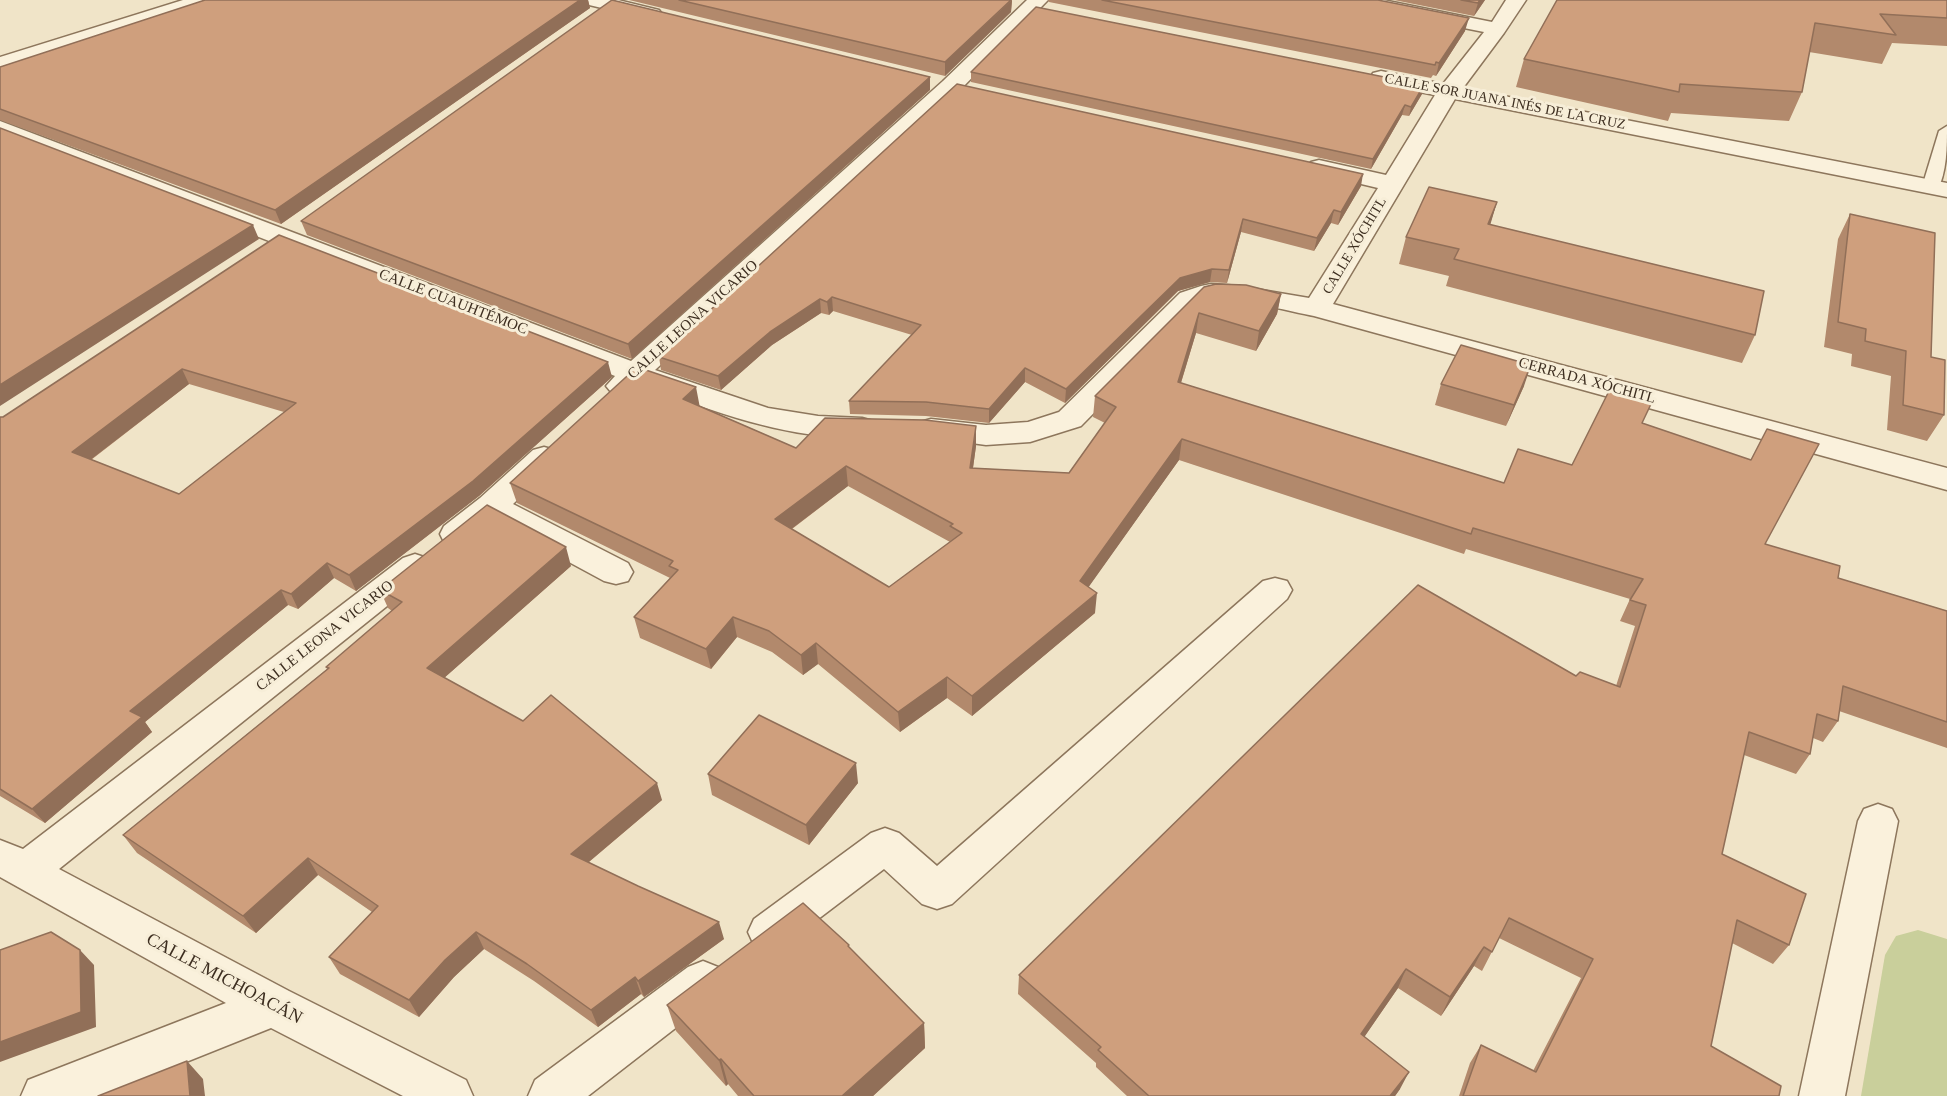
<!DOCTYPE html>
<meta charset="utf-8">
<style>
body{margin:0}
canvas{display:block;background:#f0e4c8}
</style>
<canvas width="1947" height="1096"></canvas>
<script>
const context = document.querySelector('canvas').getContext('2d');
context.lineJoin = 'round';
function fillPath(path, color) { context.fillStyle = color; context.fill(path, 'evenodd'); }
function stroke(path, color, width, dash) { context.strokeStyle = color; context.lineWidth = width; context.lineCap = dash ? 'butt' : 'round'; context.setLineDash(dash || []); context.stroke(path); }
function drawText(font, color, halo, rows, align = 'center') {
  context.font = font + ' "Times New Roman",serif'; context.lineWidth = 6; context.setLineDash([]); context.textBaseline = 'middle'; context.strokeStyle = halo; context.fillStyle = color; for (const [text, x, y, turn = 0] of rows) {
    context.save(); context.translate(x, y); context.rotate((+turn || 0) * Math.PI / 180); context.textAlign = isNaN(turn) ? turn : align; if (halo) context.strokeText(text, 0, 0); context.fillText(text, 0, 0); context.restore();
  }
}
const green = new Path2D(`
 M1918,930L1947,939V1096H1861L1885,955L1896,936Z`);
const service = new Path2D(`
 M1947,126C1947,147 1947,172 1937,191H1925L1922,187L1939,131Z`);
const minor = new Path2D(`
 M582,0H618L659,10L662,14L659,18L652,20L585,4Z
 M1027,0H1048L959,91L655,370L768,408L818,416L862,418L873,421L877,428L873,435C860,438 849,437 836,437C767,433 704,407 640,385C630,394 624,396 611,392L606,386L615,376L0,136V121L631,361L943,81Z
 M1343,0H1383L1492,22L1506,0H1526L1504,33L1463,88L1947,183V197L1455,99L1333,304L1947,468V490L1314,316C1281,310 1232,294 1200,305L1081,426L1030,442L986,445L920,436L916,429L920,422L931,419L986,425L1028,422L1059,412L1180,293L1201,286L1211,284L1238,286L1309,298L1378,188L1311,172L1307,167L1311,162L1319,160L1386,175L1435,95L1373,83L1370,78L1373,73L1381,71L1443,84L1484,32L1353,6L1346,4Z
 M544,447L555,450L559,457L555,464L513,504L628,563L633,572L628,581L616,584L604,581L493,521C477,534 466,548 444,542L440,534L444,526L480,498L533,450Z
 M415,554L427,558L432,566L427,574L59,869L289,991L466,1080L473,1096H403L271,1028L101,1096H21L28,1080L226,1003L0,877V840L23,849L403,558Z
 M1275,578L1287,581L1292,590L1287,599L952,904L937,909L922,904L884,869L784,945L769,951L754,945L748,932L754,919L871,833L885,828L899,833L937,866L1263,581Z
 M1878,804L1892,809L1898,821L1845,1096H1799L1858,821L1864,809Z
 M703,961L718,967L725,981L718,995L588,1096H528L535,1080L688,967Z`);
const tertiary = new Path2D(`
 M183,0H214L211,4L0,70V57Z`);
const wall = new Path2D(`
 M205,0H588L590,8L281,224L0,120V67Z
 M629,0H1012L1011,12L945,76Z
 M1048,0H1379L1465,31L1436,76L1433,75L1431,78L1049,2Z
 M1394,0H1485L1474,16Z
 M1947,0V46L1892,43L1882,64L1809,52L1802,92L1789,121L1671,113L1668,121L1516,87L1524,59Z
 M971,72L1424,85L1422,94L1409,116L1402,115L1371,169L971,82Z
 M930,77V90L632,359L307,235L301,221Z
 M957,84L1361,186L1338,225L1331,223L1314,251L1241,232L1227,283L1210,282L1178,291L1065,403L1025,382L989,423L926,416L850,414L849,401L912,335L833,311L829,315L821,313L772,345L721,390L661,370L659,357Z
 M1497,202L1490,224L1755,335L1742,363L1446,286L1449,276L1399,264L1406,237Z
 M1850,214L1931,357L1944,415L1927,441L1887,430L1891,376L1851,366L1852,354L1824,347L1838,239Z
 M279,235L612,377L479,496L356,591L334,578L298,609L288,605L145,722L152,732L45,823L0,796V417H3ZM189,384L284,412L179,494L91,460Z
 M1204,287L1281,294L1277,314L1256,351L1196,333L1181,383L1504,483L1572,465L1642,423L1765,544L1838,578L1947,611V748L1839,711L1838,721L1823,742L1813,738L1810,754L1796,774L1744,755L1722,854L1789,945L1773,964L1732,943L1711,1046L1779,1096H1459L1470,1063L1481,1045L1533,1071L1581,978L1499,938L1482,971L1474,966L1441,1016L1398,988L1364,1037L1400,1089L1395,1096H1127L1096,1067V1063L1018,994L1019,975L1576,676L1616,686L1635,626L1620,621L1630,599L1466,549L1464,554L1179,460L1088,587L1095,613L972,716L947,698L900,732L818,664L803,675L772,652L737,637L711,669L640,638L634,617L670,578L517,503L510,483L700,406L796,448L976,446L973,468L1069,473L1105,423L1093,417L1095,396ZM848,486L950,542L889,587L792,529Z
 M1441,384L1524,386L1506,426L1435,405Z
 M571,566L444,678L662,800L589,862L724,939L644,997L641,994L598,1027L534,981L484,949L454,977L419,1017L340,974L329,957L372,912L318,875L256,933L137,853L123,835L327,669L326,667L392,611L388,608L380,590Z
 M708,774L858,783L809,845L712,795Z
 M850,948L924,1023L925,1048L873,1096H738L728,1084L726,1086L676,1031L667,1005Z`);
const shadedWall = new Path2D(`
 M580,0H588L590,8L281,224L275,210Z
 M1012,0L1011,12L945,76V62Z
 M1480,0H1485L1474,16L1478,3Z
 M1469,18L1465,31L1436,76L1439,63Z
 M930,77V90L632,359L628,344Z
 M1424,85L1422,94L1409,116L1411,107Z
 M1405,105L1402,115L1371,169L1373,159Z
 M1363,174L1361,186L1338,225L1341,212Z
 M1497,202L1489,229L1488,224Z
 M1334,210L1331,223L1314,251L1317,238Z
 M1243,219L1241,232L1227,283L1229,270Z
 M253,225L259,239L0,406V385Z
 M1212,269L1210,282L1178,291L1065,403L1066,389L1180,278Z
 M1281,294L1277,314L1256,351L1259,331Z
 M832,297L833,311L829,315L827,302Z
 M820,299L821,313L772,345L721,390L718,376L770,332Z
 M1199,313L1196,333L1175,402L1178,382Z
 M608,362L612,377L479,496L356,591L349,575Z
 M1531,365L1524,386L1506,426L1514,405Z
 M1025,368V382L989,423V409Z
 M182,369L189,384L81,467L72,452Z
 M696,387L700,408L683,399Z
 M976,426V446L970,489V468Z
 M1182,439L1179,460L1078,602L1080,581Z
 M846,466L848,486L778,539L775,519Z
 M566,547L571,566L435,686L427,668Z
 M327,563L334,578L298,609L291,594Z
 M281,590L288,605L145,722L152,732L45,823L32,809L130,711Z
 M1097,593L1095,613L972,716V696Z
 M733,617L737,637L711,669L706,649Z
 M816,643L818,664L803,675L801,655Z
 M947,677V698L900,732L898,712Z
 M856,763L858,783L809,845L806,825Z
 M657,783L662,800L578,871L571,854Z
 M308,858L318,875L256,933L243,916Z
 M719,922L724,939L644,997L638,981Z
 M476,932L484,949L454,977L419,1017L409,1000L445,960Z
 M1484,947L1474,966L1441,1016L1450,997Z
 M80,950L94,965L96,1027L0,1062V1042Z
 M1406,969L1398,988L1354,1052L1361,1034Z
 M635,977L641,994L598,1027L591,1010Z
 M924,1023L925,1048L873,1096H842Z
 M721,1059L728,1084L726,1086L719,1060Z
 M187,1061L203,1079L205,1096H190Z
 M1409,1072L1400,1089L1395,1096H1390Z`);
const building = new Path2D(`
 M205,0H580L275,210L0,109V67Z
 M612,0L930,77L628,344L301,221Z
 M679,0H1011L945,62Z
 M1102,0H1378L1469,18L1439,63L1436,62L1435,65Z
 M1461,0H1480L1478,3Z
 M1557,0H1947V18L1880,14L1896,35L1815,23L1802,92L1680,84L1679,92L1524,59Z
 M1036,7L1424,85L1411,107L1405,105L1373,159L971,72Z
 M957,84L1363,174L1341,212L1334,210L1317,238L1243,219L1229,270L1212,269L1180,278L1066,389L1025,368L989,409L926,402L849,401L921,325L832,297L827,302L820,299L770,332L718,376L659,357Z
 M0,128L253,225L0,385Z
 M1429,187L1497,202L1488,224L1764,291L1755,335L1454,259L1459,249L1406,237Z
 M1850,214L1935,233L1931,357L1945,360L1944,415L1903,405L1906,351L1865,341L1866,329L1838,322Z
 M279,235L608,362L473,481L349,575L327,563L291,594L281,590L130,711L142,717L32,809L0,789V417H3ZM182,369L296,403L179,494L72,452Z
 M1216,284L1246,285L1281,294L1259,331L1199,313L1178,382L1504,483L1518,449L1572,465L1609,391L1651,404L1642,423L1751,460L1767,429L1819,444L1765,544L1840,566L1838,578L1947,611V722L1843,686L1838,721L1817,714L1810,754L1749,732L1722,854L1806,894L1789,945L1737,920L1711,1046L1781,1086L1779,1096H1463L1481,1045L1536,1072L1593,959L1509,918L1492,952L1484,947L1450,997L1406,969L1361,1034L1409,1072L1390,1096H1149L1098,1050L1101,1047L1019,975L1418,585L1576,676L1580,672L1620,687L1646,605L1630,600L1643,579L1473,528L1471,534L1182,439L1080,581L1097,593L972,696L947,677L898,712L816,643L801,655L769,631L733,617L706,649L634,617L678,570L669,566L673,561L510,483L637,367L696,387L683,399L796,448L825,418L925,420L976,426L970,468L1069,473L1116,407L1095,396L1204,287ZM846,466L953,524L950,526L962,533L889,587L775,519Z
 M1461,345L1531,365L1514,405L1441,384Z
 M487,505L566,547L427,668L523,721L551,695L657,783L571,854L638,886L719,922L638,981L635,977L591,1010L527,964L476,932L445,960L409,1000L329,957L378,906L308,858L243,916L123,835L329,668L326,667L402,602L380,590Z
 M759,715L856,763L806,825L708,774Z
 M803,903L849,945L848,946L924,1023L842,1096H754L721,1059L719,1060L667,1005Z
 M51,932L80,950L81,1012L0,1042V950Z
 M187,1061L190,1096H98Z`);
const farStreetnames = [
 ["CALLE SOR JUANA INÉS DE LA CRUZ",1505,102,11],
 ["CALLE XÓCHITL",1355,246,-59]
];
const streetNames = [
 ["CALLE CUAUHTÉMOC",453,302,21],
 ["CALLE LEONA VICARIO",693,320,-42],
 ["CERRADA XÓCHITL",1587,381,15],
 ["CALLE LEONA VICARIO",325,636,-38]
];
const nearStreetnames = [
 ["CALLE MICHOACÁN",224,979,28]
];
fillPath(green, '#c9cf9b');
stroke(service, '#8d765c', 3);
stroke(minor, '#8d765c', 3);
stroke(tertiary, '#8d765c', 3);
fillPath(service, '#faf1dc');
fillPath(minor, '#faf1dc');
fillPath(tertiary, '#faf1dc');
fillPath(wall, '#b2896c');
fillPath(shadedWall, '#916f58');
fillPath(building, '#cf9f7d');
stroke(building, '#916f58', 1.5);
drawText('14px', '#3d2e20', '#f7eed8', farStreetnames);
drawText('15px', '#3d2e20', '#f7eed8', streetNames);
drawText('18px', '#3d2e20', '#f7eed8', nearStreetnames);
</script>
